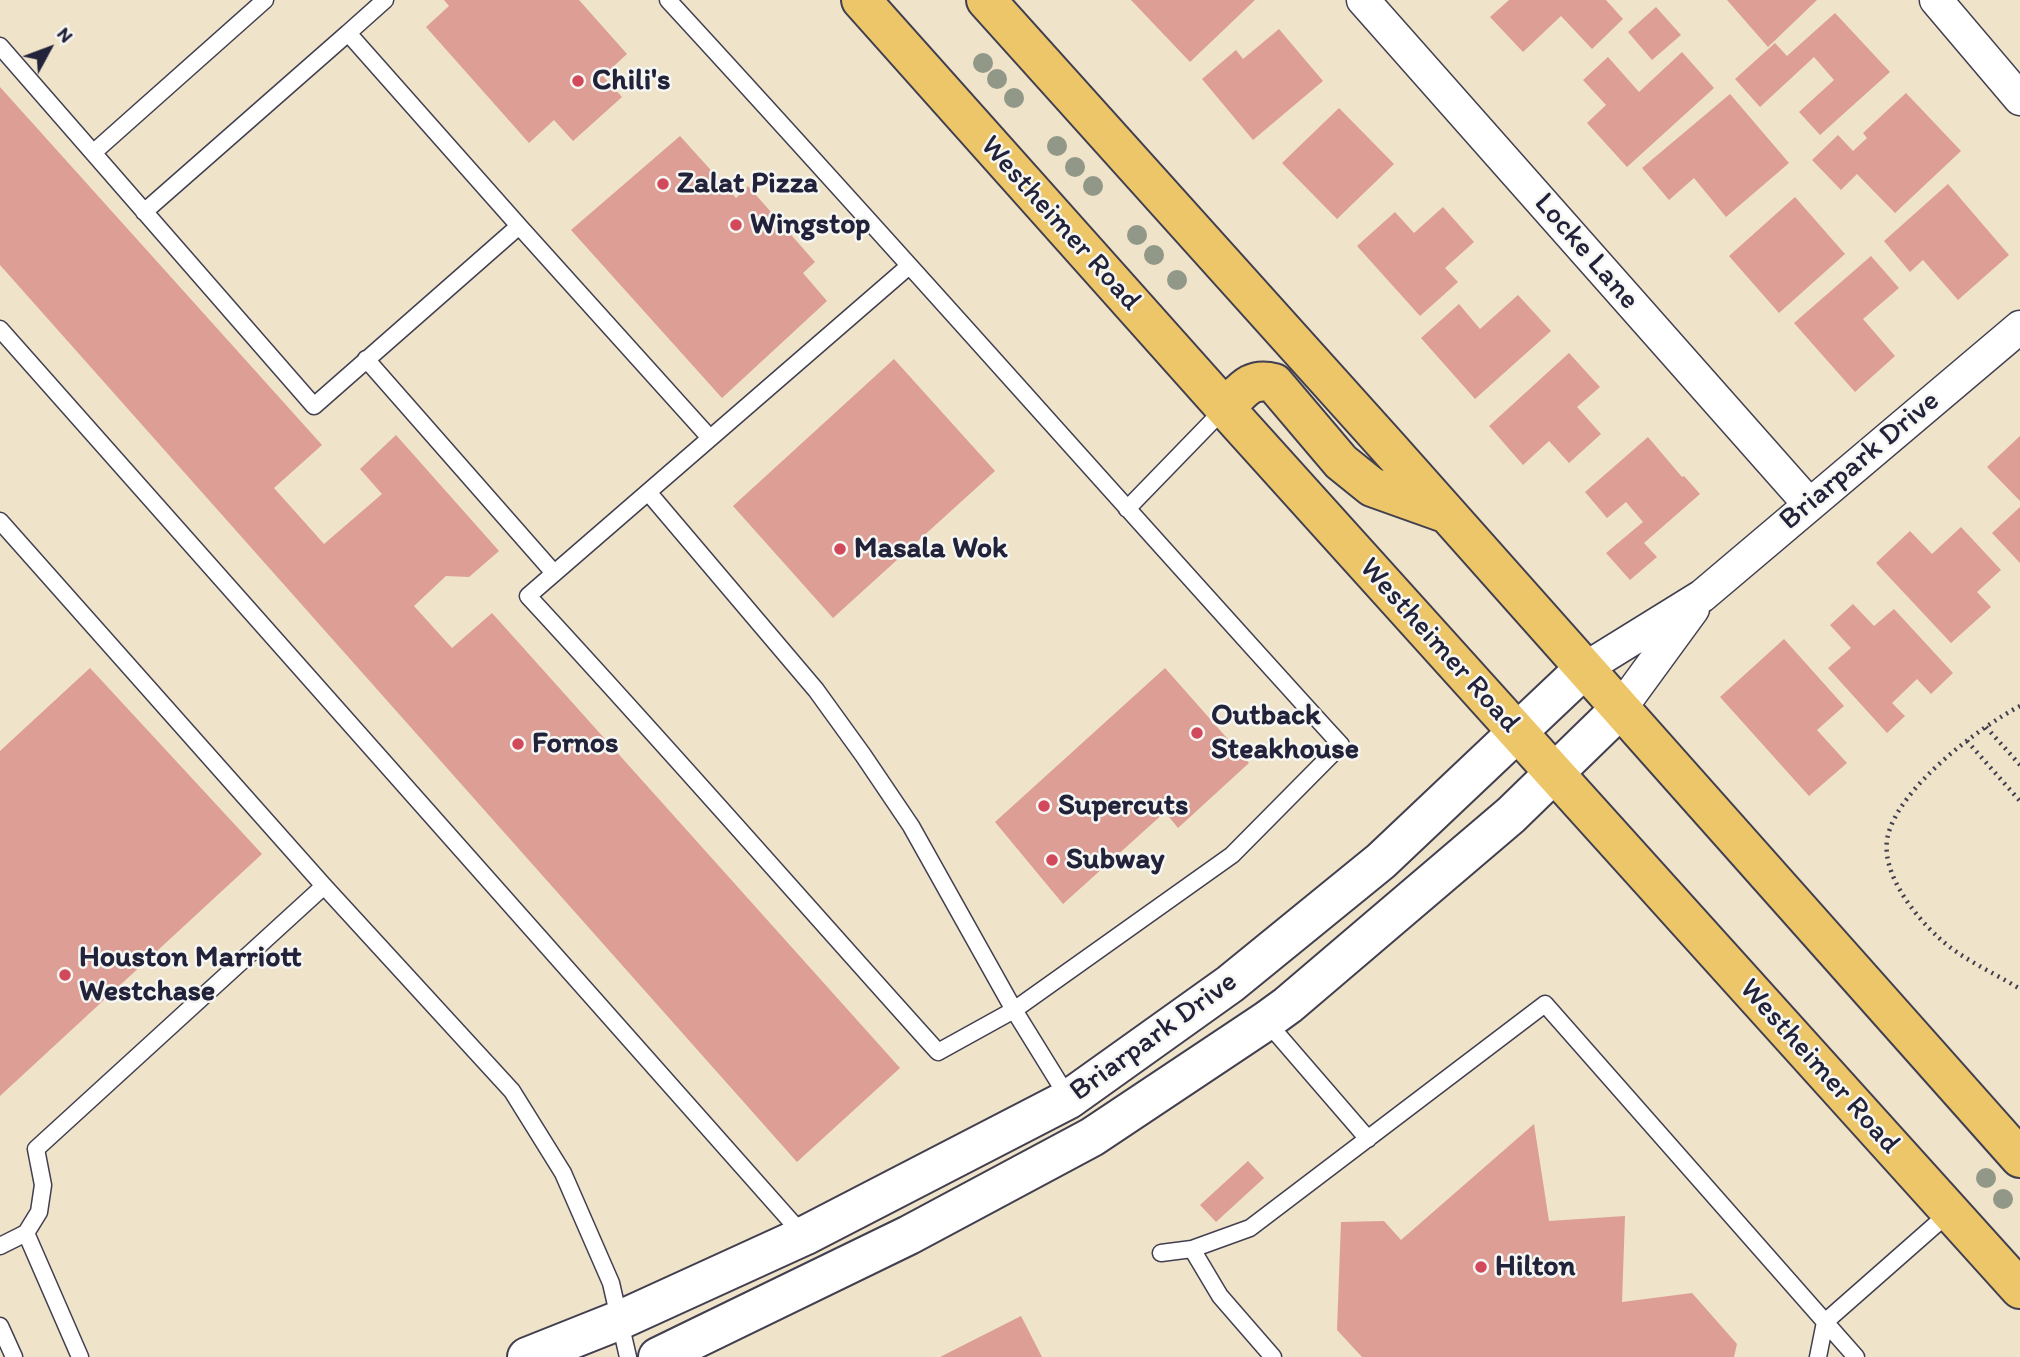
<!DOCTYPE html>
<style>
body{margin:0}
#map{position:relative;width:2020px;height:1357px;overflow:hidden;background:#efe3c9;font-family:Itim,sans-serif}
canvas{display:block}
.north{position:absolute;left:14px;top:14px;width:70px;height:70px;-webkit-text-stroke:5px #f6f6f2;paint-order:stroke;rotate:49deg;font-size:19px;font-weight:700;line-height:28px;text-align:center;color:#22223b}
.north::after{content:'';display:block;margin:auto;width:24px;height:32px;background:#22223b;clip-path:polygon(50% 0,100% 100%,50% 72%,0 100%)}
</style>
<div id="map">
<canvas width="2020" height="1357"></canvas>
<div class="north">N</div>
</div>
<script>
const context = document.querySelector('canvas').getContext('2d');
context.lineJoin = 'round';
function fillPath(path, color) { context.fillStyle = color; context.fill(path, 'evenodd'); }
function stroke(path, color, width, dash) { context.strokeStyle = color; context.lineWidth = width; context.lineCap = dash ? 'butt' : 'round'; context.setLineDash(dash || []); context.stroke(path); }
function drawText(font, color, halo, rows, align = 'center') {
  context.font = font + ' Itim,sans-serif'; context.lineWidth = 5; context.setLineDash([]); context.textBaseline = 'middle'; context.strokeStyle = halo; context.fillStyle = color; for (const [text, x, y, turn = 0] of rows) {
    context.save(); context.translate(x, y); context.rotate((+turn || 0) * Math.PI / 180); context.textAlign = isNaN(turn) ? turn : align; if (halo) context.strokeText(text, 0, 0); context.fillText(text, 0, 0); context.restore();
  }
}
const building = new Path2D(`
 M444,0H579L627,54L603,76L622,97L573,141L554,120L529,143L426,27L449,6Z
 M1131,0H1255L1190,62Z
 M1509,0H1606L1623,19L1592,49L1561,16L1523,52L1490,17Z
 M1727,0H1817L1768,47Z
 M1656,7L1681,35L1652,60L1628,32Z
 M1835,13L1890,72L1820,135L1799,112L1834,80L1814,57L1760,107L1735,79L1775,43L1787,56Z
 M1279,29L1323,81L1253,140L1202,79L1236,50L1243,59Z
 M1682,52L1714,88L1627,167L1587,123L1606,105L1583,80L1608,57L1639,92Z
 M0,87L322,445L274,488L324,544L382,494L360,469L396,435L499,551L469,577L446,576L414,606L452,648L492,613L900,1068L797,1162L0,265Z
 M1906,93L1961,151L1895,213L1857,174L1841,190L1812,160L1838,135L1853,151L1867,138L1863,133Z
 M1730,94L1789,163L1726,217L1694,178L1669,200L1642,168Z
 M1339,108L1394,164L1337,219L1282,163Z
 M680,136L736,198L748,186L815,262L803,273L827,301L722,398L571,230Z
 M1948,184L2009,255L1958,300L1923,260L1910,272L1884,241Z
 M1795,197L1845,254L1779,313L1729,256Z
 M1443,207L1474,242L1445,268L1458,282L1420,316L1357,246L1395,212L1414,233Z
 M1871,256L1899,288L1863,319L1895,356L1855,392L1794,323Z
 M1518,295L1551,331L1475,399L1421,338L1459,304L1480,329Z
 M1569,353L1600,387L1577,407L1601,434L1569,463L1549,441L1523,465L1489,426Z
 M894,359L995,471L833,618L733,506Z
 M2020,436V501L1987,467Z
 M1648,437L1682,477L1684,476L1700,494L1644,543L1657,557L1630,580L1606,553L1643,522L1626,502L1607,518L1585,492Z
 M2020,507V563L1992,533Z
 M1961,527L2001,570L1977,592L1991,607L1951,643L1876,563L1910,531L1932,554Z
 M1853,604L1874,626L1894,609L1953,673L1931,694L1917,679L1892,703L1905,716L1887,733L1828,668L1851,648L1830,625Z
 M1784,639L1844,706L1817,730L1847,763L1809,796L1720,697Z
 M90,668L262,854L0,1096V751Z
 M1165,668L1249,763L1178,828L1165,812L1063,904L995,822Z
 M1534,1124L1549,1221L1625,1216L1622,1302L1692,1293L1737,1344L1734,1357H1362L1337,1330L1341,1222L1384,1221L1401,1240Z
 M1248,1161L1264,1178L1216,1222L1200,1205Z
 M1021,1316L1042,1357H940Z`);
const path = new Path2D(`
 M2020,706C1978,728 1900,787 1888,835C1879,871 1914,915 1938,937C1961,959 1993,972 2020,989
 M1986,727L2020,765
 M1967,741L2020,801`);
const service = new Path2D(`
 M668,0C895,246 1115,497 1341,745L1232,855L1014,1010L938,1052C801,900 667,746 528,596L909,266
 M0,46L314,406L519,226L348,33L385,0
 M94,152L265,0
 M144,212L348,33
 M519,226L710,438
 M0,329L804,1236
 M366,359L554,573
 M648,492L816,690L863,755L911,826L1014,1010L1069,1099
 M1127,509L1225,408
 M0,521L324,886L512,1091L563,1173L611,1283L628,1357
 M1266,1021L1368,1139
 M26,1233L80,1357
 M0,1246L26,1233L39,1212L43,1185L36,1149L324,886
 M1192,1249L1220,1296L1273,1357
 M1161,1253L1192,1249L1250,1228L1545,1004L1856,1357
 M0,1326L14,1357
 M1818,1357L1825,1322L1950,1212`);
const minor = new Path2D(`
 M1363,0L1809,504
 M1936,0L2020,99
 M1584,669L1702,596L2020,327
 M1620,709L1693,609`);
const tertiary = new Path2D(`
 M527,1357L620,1320L804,1236L1069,1099L1230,984L1381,861L1584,669
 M658,1357L909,1235L1092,1137L1266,1021L1288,1005L1511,815L1620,709`);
const primary = new Path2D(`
 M861,0L1225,408L2020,1289
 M986,0L1388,447L2020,1158
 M1225,408C1241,393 1249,376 1274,383L1341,462L1372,487L1445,513`);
const trees = [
 [983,63],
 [997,79],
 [1014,98],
 [1057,146],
 [1075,167],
 [1093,186],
 [1137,235],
 [1154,255],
 [1177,280],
 [1986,1178],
 [2003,1199]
];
const markers = [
 [578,81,7,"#d1495b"],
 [663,184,7,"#d1495b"],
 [736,225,7,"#d1495b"],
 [840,549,7,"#d1495b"],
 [1197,733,7,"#d1495b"],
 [518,744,7,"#d1495b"],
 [1044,806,7,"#d1495b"],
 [1052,860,7,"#d1495b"],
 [65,975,7,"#d1495b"],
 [1481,1267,7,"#d1495b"]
];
const poiNames = [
 ["Chili's",592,81],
 ["Zalat Pizza",677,184],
 ["Wingstop",750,225],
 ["Masala Wok",854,549],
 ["Outback",1211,716],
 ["Steakhouse",1211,750],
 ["Fornos",532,744],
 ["Supercuts",1058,806],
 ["Subway",1066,860],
 ["Houston Marriott",79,958],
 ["Westchase",79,992],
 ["Hilton",1495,1267]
];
const streetNames = [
 ["Westheimer Road",1060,224,48],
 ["Locke Lane",1586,252,49],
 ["Briarpark Drive",1860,461,-40],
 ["Westheimer Road",1439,646,48],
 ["Briarpark Drive",1154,1037,-36],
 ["Westheimer Road",1819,1067,48]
];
fillPath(building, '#dd9e96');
stroke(service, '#413f50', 19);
stroke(minor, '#413f50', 35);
stroke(tertiary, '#413f50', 42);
stroke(primary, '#413f50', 42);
stroke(path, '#413f50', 4.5, [2, 5]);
stroke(service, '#fff', 16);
stroke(minor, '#fff', 32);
stroke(tertiary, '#fff', 38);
stroke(primary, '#ecc669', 38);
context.fillStyle = '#929888';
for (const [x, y] of trees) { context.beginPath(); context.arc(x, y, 10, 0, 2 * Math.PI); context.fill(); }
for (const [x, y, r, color] of markers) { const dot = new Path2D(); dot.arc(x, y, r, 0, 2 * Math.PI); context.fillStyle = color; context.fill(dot); stroke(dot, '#f6f6f2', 2.5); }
drawText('bold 30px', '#22223b', '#f6f6f2', poiNames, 'left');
drawText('30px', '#22223b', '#f6f6f2', streetNames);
</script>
